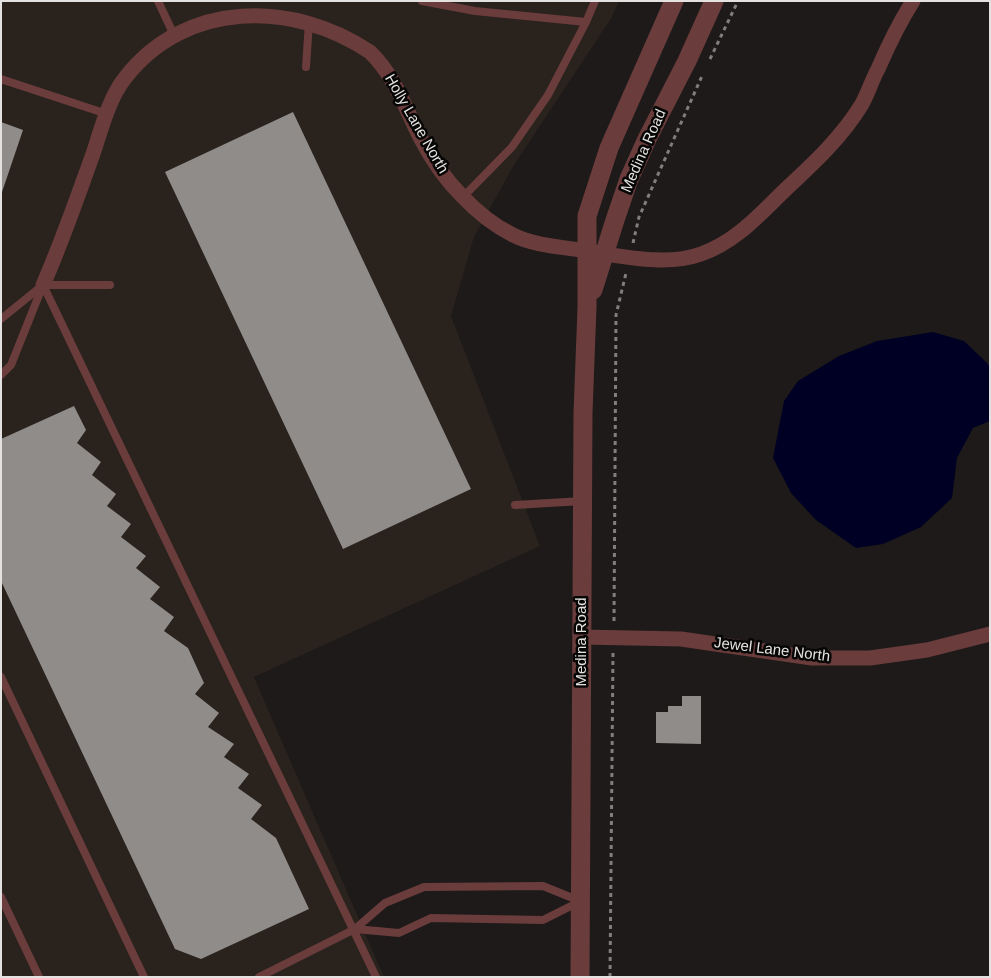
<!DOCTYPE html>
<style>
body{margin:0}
#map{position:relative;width:991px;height:978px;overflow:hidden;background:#1d1a19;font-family:Arial,sans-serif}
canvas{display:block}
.frame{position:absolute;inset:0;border:2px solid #e4e2e1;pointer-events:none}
</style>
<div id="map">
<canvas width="991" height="978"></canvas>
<div class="frame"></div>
</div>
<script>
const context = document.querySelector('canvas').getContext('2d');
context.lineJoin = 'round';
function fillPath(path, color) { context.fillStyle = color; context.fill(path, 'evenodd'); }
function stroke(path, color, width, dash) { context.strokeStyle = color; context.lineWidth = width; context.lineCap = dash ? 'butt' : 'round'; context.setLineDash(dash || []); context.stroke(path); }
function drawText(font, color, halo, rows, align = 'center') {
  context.font = font + ' Arial,sans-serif'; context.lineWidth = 5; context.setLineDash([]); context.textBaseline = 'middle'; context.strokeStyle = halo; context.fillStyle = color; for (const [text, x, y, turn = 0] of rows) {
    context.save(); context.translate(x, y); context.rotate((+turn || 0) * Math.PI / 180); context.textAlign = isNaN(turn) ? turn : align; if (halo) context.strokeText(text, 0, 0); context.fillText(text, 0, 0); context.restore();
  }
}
const built = new Path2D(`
 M1,1H619L612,17L514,165L474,237L451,316L540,546L254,677L384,977H1Z`);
const water = new Path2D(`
 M933,332L964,341L987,363L990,368V421L973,428L957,458L952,498L921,527L883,544L856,548L816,520L791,493L773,458L784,401L798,381L839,356L877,341Z`);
const building = new Path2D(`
 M293,112L471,489L343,549L165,172Z
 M1,122L23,130L2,192H1Z
 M74,406L86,430L77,443L101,462L92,475L116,494L107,506L131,524L121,537L146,556L136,568L160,587L150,599L174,617L164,631L188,648L204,683L195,694L219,713L208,727L234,744L224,757L249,774L238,788L262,805L251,819L276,838L309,909L201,959L175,949L1,581V439Z
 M682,696H701V744L656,743V712H668V706H682Z`);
const path = new Path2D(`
 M710,59L738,1
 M633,243L639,217L702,76
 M614,621L616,315L626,273
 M610,977L613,652`);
const service = new Path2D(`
 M158,1L172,31
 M422,1L475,11L586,22L548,95L512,147L463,197
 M586,22L595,1
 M306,67L309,22
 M1,79L107,114
 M1,319L43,285H110
 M1,375L11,365L43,285L376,977
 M515,505L583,501
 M1,677L144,977
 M1,897L39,977
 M355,929L399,933L431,918L543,920L579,902
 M259,977L355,929L385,903L424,887L543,886L580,901`);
const minor = new Path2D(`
 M43,285C62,242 77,198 93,154C101,130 109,98 125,78C185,0 293,0 370,52C395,76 406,110 421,139C432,160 446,180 462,196C476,211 495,226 513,235C537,247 567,247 593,252C627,257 668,266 701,254C736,242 760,214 786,189C814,163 842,137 862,104C868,93 872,80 878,69C888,46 899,23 913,1
 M582,637L681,639L812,658H870L927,650L990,634`);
const tertiary = new Path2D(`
 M593,290L615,220L629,179L647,139L687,61L714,1
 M580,977L583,413L587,307V216L609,148L674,1`);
const streetNames = [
 ["Holly Lane North",416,124,60],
 ["Medina Road",644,151,-66],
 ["Medina Road",582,642,-90],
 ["Jewel Lane North",772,650,7]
];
fillPath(built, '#29221d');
fillPath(water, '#000024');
fillPath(building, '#8f8c8a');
stroke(path, '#817e7d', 3, [4, 4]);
stroke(service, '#6a3c3c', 8);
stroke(minor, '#6a3c3c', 15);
stroke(tertiary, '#6a3c3c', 19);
drawText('15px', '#e4e2e1', '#060605', streetNames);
</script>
